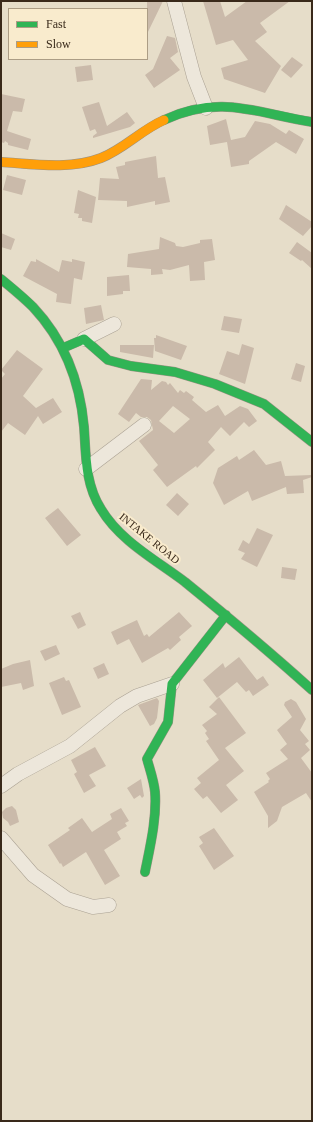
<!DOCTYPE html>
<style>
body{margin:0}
#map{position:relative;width:313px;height:1122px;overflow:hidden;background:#e6ddc9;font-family:"Times New Roman",serif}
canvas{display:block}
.frame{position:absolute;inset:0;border:2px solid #39291a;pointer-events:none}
.legend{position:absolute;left:8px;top:8px;width:140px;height:52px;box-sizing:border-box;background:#f9ebcd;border:1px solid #ac9d85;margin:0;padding:5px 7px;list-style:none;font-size:12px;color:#39291a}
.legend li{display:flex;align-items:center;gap:8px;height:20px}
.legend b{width:20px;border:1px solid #ac9d85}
</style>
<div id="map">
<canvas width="313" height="1122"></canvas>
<div class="frame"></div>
<ul class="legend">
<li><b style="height:5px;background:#30b455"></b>Fast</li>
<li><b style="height:5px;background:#ff9f0a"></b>Slow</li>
</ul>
</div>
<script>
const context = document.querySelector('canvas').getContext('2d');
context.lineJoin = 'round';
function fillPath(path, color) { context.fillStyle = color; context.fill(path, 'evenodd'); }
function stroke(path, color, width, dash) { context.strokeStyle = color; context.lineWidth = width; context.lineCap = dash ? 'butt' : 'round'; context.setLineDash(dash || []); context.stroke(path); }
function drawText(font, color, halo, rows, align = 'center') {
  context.font = font + ' "Times New Roman",serif'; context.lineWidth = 4; context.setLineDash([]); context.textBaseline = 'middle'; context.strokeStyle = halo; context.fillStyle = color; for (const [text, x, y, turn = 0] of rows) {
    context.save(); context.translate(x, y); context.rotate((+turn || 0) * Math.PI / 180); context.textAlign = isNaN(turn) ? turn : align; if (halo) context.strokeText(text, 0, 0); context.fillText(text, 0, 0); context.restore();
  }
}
const building = new Path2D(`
 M147,1H163L147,34Z
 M203,1H220L225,17L247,1H290L260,23L267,32L255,41L281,66L265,93L224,79L221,68L248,60L233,40L216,45Z
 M167,36L175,38L178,52L170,58L180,70L154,88L145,75L153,69Z
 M292,57L303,65L291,78L281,70Z
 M91,65L93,80L77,82L75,67Z
 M1,94L25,99L22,112L13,111L7,131L31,139L28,150L8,145V143L5,141L4,143L1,142Z
 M99,102L107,126L127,112L135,123L130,127L93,138V136L97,133L95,129L90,131L82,107Z
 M226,119L231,140L245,137L255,121L270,124L286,134L289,130L304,139L296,154L276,142L249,161V164L231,167L227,142L210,145L207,126Z
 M156,156L158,178L165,177L170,202L155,205V201L127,207V201L98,200L100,178L119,179L116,167L125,165V162Z
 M7,175L26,180L22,195L3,190Z
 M78,190L96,197L92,223L82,221V218H78L79,214L74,213Z
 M286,205L312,222V226L303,236L279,219Z
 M1,233L15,239L11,250L1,247Z
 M160,237L175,243L176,246L183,247L200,243V240L212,239L215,260L204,262L205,280L190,281L189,265L170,270L162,269L163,274L151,275V269L127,267L128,254L159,249Z
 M297,242L312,253V269L302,260L301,261L289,253Z
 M36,259L59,272L62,260L72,262V259L85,262L82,280L74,278L71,304L56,302L57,294L23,276L31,261L36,262Z
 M129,275L130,291H123V294L107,296V277Z
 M101,305L104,320L86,324L84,308Z
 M224,316L242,319L239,333L221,330Z
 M156,335L187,346L181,360L155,351L154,338H156Z
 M242,344L254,348L245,384L219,374L227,351L239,355Z
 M120,345H154L153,358L120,352Z
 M17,350L43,369L23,396L36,408L53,398L62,412L43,424L38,416L25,435L8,423L1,432V379L5,374L1,370Z
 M296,363L305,366L301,382L291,379Z
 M141,379L152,380L151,390L162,381L166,382L168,385L170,383L178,393L180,390L184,393L186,391L194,397L192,400L206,412L218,405L225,416L240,406L248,409L257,421L249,427L244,422L230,436L221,427L208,442L215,450L197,468L196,466L167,487L153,470L158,465L139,441L153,430L151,420L147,417H141L136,413L129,422L118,414ZM173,406L190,419L174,433L159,421Z
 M254,450L266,465L281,461L285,476L312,475V477L303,480L304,493L287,494L286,487L252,501L248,491L224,505L213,483L218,468L237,456L239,460Z
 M177,493L189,504L178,516L166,505Z
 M58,508L81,535L67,546L45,518Z
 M257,528L273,535L257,567L241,559L245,553L238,550L243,540L249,544Z
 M282,567L297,569L295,580L281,578Z
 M80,612L86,625L78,629L71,616Z
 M179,612L192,626L179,637L181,640L170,650L168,648L142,663L129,639L117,645L111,632L137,620L144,636L147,634L149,637Z
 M56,645L60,654L45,661L40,651Z
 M239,657L257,680L263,676L269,685L253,696L249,690L246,692L237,682L217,698L203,680L223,663L225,668Z
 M30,660L34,686L23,690L21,683L1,687V669L13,664Z
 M104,663L109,674L98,679L93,668Z
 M64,677L66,681L69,680L81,707L62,715L49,683Z
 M219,697L246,733L225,748L244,771L226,785L238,800L221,813L207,796L203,799L194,789L201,783L197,778L219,760L206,741L209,739L205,733L207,731L202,725L217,714L209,707Z
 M157,698L159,701L157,718L154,724L150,726L138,705Z
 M291,699L296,702L306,719L300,730L309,741L305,744L310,750L301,758L312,773V802L306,793L282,807L277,821L268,828V816L254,792L269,782L268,781L270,779L266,773L288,759L280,750L287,744L277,730L292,717L284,705L285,702Z
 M95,747L106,766L89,775L96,786L84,793L74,774L77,772L71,760Z
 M141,779L144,796L142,798L140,795L134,799L127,788Z
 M12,806L16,810L19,822L10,826L8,822L3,818L2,812L6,808Z
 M121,808L129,821L125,823L127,826L117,832L121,839L104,850L120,876L105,885L86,852L63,867L61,863L60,864L48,845L70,830L68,828L82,818L92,832L112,819L110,814Z
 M214,828L234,856L214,870L199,846L203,843L199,837Z`);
const street = new Path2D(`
 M174,1L194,77L206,108
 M84,339L114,324
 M86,469L144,425
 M1,786L18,774L70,746L120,706L137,696L172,684
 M1,838L33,875L67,899L93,907L109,905`);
const fast = new Path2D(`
 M164,120C220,94 256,113 312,122
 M1,279C12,288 23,297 33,307C64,340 80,382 84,427C86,455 85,484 101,509C120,541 156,560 185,582C228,617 271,653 312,690
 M63,348L84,339L108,360L131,366L175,372L215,384L264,404L312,442
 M145,872C150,847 157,818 155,792C154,781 150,770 147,759L168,722L172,684L226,615`);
const slow = new Path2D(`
 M1,162C33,164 70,170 101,158C124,149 141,130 164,120`);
const streetNames = [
 ["INTAKE ROAD",149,539,39]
];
fillPath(building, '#cabaaa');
stroke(street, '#aaa193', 15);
stroke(fast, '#9a9183', 10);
stroke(slow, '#9a9183', 10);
stroke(street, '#ede7db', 14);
stroke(fast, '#30b455', 9);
stroke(slow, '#ff9f0a', 9);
drawText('11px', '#39291a', '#f9ebcd', streetNames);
</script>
